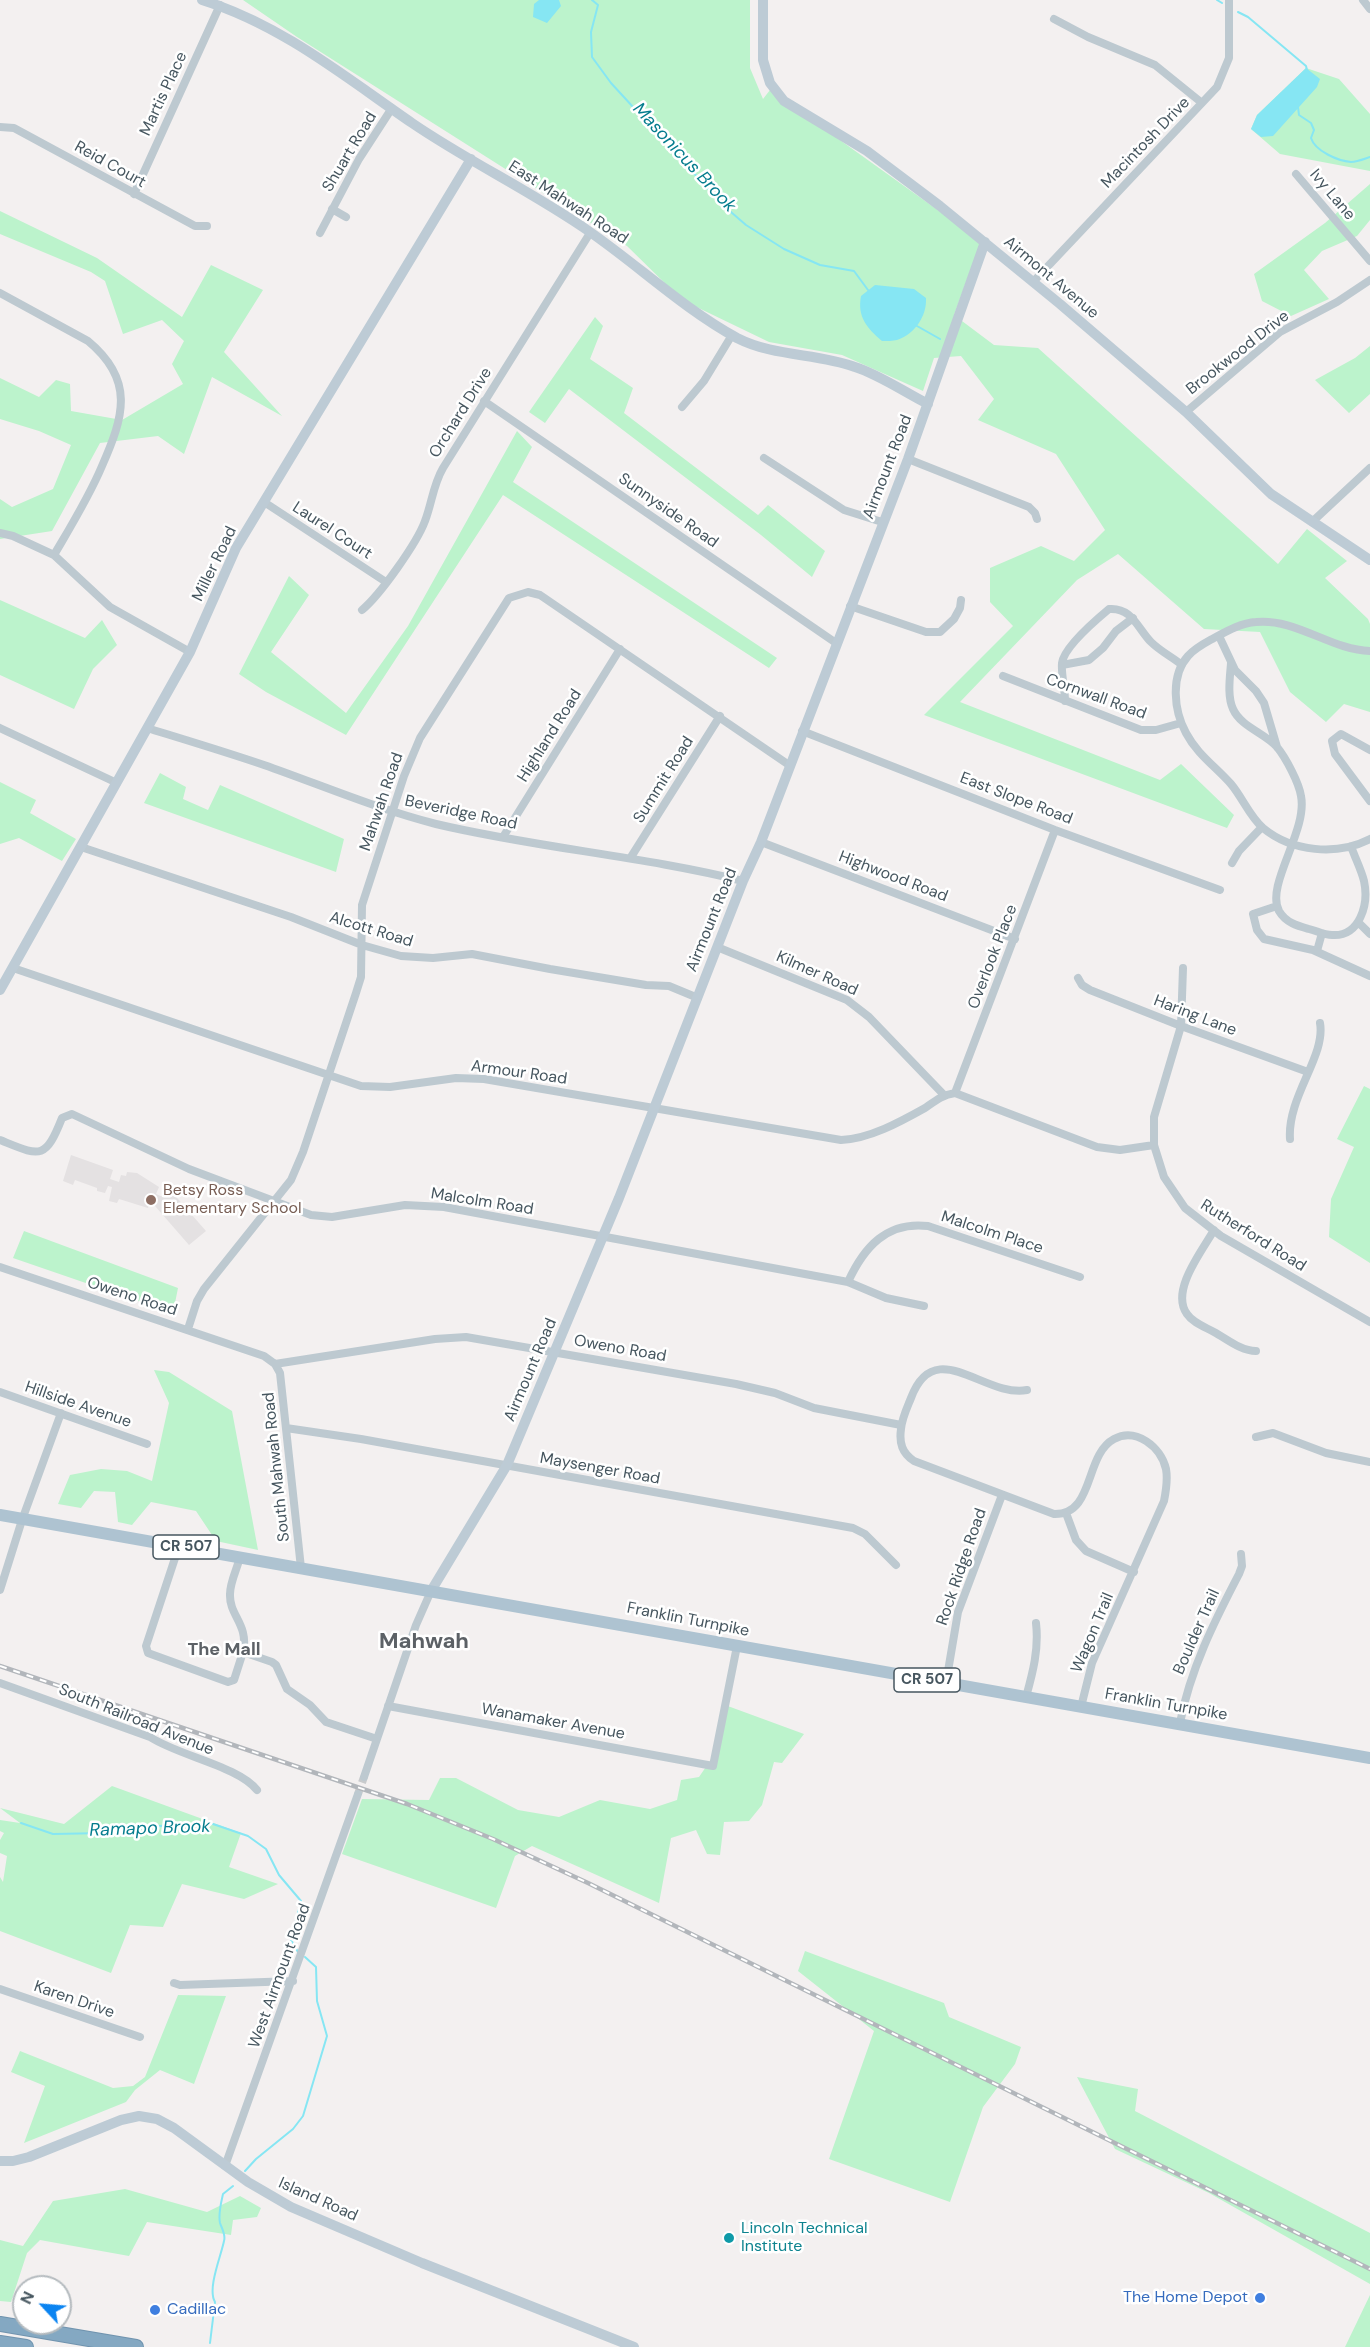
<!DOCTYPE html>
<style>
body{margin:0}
#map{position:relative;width:1370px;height:2347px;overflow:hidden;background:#f3f0f0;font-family:"DM Sans",sans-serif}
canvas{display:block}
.north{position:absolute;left:12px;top:2275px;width:60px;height:60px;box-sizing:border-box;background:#fff;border:2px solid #b5bbbf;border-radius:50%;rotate:296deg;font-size:16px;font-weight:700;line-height:24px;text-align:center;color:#46565f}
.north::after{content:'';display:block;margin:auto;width:21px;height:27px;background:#0b84f1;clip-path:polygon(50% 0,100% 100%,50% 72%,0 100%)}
</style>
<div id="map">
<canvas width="1370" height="2347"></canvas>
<div class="north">N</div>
</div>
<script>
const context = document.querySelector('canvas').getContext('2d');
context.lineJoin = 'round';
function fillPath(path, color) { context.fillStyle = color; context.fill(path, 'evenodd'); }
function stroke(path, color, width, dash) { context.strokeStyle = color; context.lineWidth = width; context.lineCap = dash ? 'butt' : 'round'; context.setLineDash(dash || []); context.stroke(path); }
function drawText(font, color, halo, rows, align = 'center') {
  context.font = font + ' "DM Sans",sans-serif'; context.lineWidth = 5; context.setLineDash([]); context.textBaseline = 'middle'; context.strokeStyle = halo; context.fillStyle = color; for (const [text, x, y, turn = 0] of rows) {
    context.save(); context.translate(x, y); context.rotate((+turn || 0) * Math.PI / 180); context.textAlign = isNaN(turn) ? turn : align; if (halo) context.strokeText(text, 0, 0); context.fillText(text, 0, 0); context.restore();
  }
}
const education = new Path2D(`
 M71,1155L113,1170L110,1179L119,1182L121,1175L126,1176L127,1172L137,1173L159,1187L156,1194L163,1197L171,1191L206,1231L189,1245L155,1206L150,1203L148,1208L119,1199L117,1203L109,1201L112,1187L108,1186L105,1193L97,1191V1188L75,1180L73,1185L63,1181Z`);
const green = new Path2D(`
 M243,0H750V68L763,99L770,90L981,241L954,315L994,345L1038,348L1278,564L1307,529L1347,561L1325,578L1368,619L1370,624V712L1344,704L1326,722L1290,692L1260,632L1204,629L1118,554L1077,580L960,702L1160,780L1181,764L1234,815L1227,828L924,715L1013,626L990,602V568L1041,546L1074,561L1105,530L1056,454L978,420L994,399L961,356L934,358L923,391L842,355L769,342L682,300L627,246L297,37Z
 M1306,68L1339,79L1370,114V171L1280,154L1251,129L1257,115Z
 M1370,184V220L1357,236L1322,251L1304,270L1329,299L1291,316L1262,301L1254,274L1325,223Z
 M0,211L97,258L182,317L211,265L263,290L224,352L282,416L212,377L184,454L158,436L100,443L52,531L0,539V499L12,507L53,489L71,445L39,431L0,419V378L39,397L56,380L70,384L71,411L122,420L183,384L172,364L184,341L162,320L123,334L105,281L91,272L0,234Z
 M595,317L603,326L590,359L633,388L624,413L758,515L768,505L825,551L812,577L761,535L569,389L545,423L529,412Z
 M1370,346V394L1349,413L1315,380L1355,358Z
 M517,431L532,447L513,482L777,658L769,668L503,495L346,735L266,692L239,674L289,576L309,595L271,652L346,713L408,626Z
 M0,600L85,638L102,620L117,645L93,669L74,709L0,675Z
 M160,773L186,787L183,799L208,810L220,785L344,839L336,872L144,803Z
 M0,782L36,800L30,813L76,839L62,861L19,838L0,844Z
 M1364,1086L1370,1089V1263L1329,1237L1331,1199L1354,1147L1337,1139Z
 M24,1231L178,1288L173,1313L13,1258Z
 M154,1370L169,1372L232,1411L258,1550L216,1541L196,1511L151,1502L132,1525L118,1522L115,1492L94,1491L81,1508L58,1504L70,1475L101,1469L127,1471L152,1481L169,1403Z
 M725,1705L804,1734L782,1763L774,1762L762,1805L749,1821L724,1822L720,1855L707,1854L696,1830L671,1838L659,1903L532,1846L515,1856L496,1908L342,1854L362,1799L429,1800L440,1778H456L518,1810L559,1817L600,1800L650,1809L677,1800L681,1780L699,1777L712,1758Z
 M112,1786L241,1833L229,1867L278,1884L244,1899L182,1884L163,1927L130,1925L111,1973L0,1931V1877L3,1882L7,1856L0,1853V1840L4,1833L0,1831V1820L20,1823L0,1808L64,1824Z
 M805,1951L944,2003L949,2017L1021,2047L1015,2064L983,2107L950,2202L829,2159L874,2031L798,1971Z
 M178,1995L226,1996L194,2084L160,2070L135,2090L126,2102L24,2143L45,2086L11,2072L20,2051L113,2088L133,2086L145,2077Z
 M1077,2077L1138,2089L1135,2111L1370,2233V2284L1209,2193L1115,2149Z
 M125,2189L207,2212L240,2196L261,2208L257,2217L233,2220L231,2235L147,2222L129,2256L40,2240L27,2253L11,2302L0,2301V2240L23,2246L53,2201Z
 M1370,2295V2347H1345Z`);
const water = new Path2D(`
 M539,0H559L561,6L547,23L533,17L534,4Z
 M1306,68L1320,79L1317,87L1273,136L1261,137L1251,129L1257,115Z
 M875,285L914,289L926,298C927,316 915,334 897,340C893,341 887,341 882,341C867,328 857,317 861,296Z`);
const stream = new Path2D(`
 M592,0L598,5L591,32L592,57L611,83L724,206L746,225L784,249L820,265L854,271L868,290
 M1217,0L1222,3
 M1238,12L1248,17L1306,66L1307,70
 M1298,107L1299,115L1311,123L1314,130L1311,138C1315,151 1338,161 1351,162C1357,162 1364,159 1370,157
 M917,326L940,339
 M21,1823L53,1834L106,1833L168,1825L210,1823L248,1836L266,1849L279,1875L301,1901L291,1940L298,1952
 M245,2171L256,2159L293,2129L303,2116L327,2036L317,2001L316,1967L305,1957
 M210,2343L215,2302C207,2289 221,2256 224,2241C226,2235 222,2229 220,2223C218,2214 221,2203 223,2194L233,2186`);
const streetTunnel = new Path2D(`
 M358,1794L364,1777`);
const street = new Path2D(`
 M1363,0L1370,9
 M1054,19L1088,37L1155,65L1202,103
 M0,127L14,128L195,226H207
 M1296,174L1370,261
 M134,194L220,5
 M332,209L346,217
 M320,233L359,159L392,108
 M1033,282L1217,87L1229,58V0
 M0,293L88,341C135,380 124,416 102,466C89,497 71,526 54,555
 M484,401L836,643
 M682,407L704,381L732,335
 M1186,412L1280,332L1337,302L1370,280
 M764,458L844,510L882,522
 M908,459L1029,507L1035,513L1037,519
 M264,502L386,582
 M1312,522L1370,468
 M0,533L13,536L54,555L110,607L190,652
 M850,606L926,632H940L954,619L960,608L961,600
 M362,610C380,595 417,543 425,521C432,503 433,485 443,468L590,233
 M1219,636L1235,670L1256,691L1264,703L1277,747
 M1370,651C1331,650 1296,618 1256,622C1241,623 1227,631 1214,638C1205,643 1195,648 1188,656C1170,676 1174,711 1186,733C1197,754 1216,767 1231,784C1242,797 1250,817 1263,828C1292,852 1337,856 1370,839
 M1231,663C1230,677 1227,696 1233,709C1241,727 1265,733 1277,747C1286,758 1299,783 1301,796C1308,831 1265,885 1279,911C1286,923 1298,926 1309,929C1317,931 1324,935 1332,935C1360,937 1369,904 1364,881C1361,869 1355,858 1351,846
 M1062,665L1089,660L1103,648L1116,631L1133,618
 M1003,676L1141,730H1156L1181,723
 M1065,701C1065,688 1061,675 1062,663C1064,647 1097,619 1109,609C1132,607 1138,629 1151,642C1160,651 1172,657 1182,665
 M0,728L117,783
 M147,728C186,740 226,752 264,765C321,785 377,809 436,824C537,848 642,856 743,881
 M802,731L1055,830L1220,890
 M1370,750L1341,734L1332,741L1335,754L1370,801
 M503,837L620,649
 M761,842L1015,939
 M81,847L291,917L362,945L401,956L433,958L472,954L550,969L646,985L669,986L698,998
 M631,857L720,716
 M1232,863L1239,851L1262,827
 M1277,906L1253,914L1257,930L1264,939L1313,950L1370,976
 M1358,922L1370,934
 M717,947L847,1000L869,1017L944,1095
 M1317,951L1322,933
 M13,968L361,1086L390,1087L456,1078L484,1079L841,1140C869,1139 900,1122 925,1108C935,1101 942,1095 955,1093L1097,1147L1120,1150L1154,1145
 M1183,968L1181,1026L1154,1117V1145L1164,1177L1185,1208L1221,1236L1370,1322
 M1078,978L1082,985L1090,990L1181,1026L1308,1072
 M955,1093L1055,830
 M1290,1139C1287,1097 1326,1056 1320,1023
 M0,1140C40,1156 45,1161 62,1118L72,1114L189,1169L311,1215L332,1217L405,1205L444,1207L848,1282L886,1298L924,1306
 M1214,1230C1202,1251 1170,1291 1187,1314C1193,1323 1205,1327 1214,1332C1227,1339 1241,1351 1256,1351
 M0,1267L264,1356L275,1364L280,1373L301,1568
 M848,1282C864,1247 887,1221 928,1226L1080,1277
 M188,1329L197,1301L204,1289L291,1180L303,1152L356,993L361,977L362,905L404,776L420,738L509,598L528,592L540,595L789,765
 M275,1364L435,1339L466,1337L736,1384L775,1393L814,1408L901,1425
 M1027,1390C984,1398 935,1334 911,1398C907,1408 902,1418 901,1429C899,1443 902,1453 914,1461L1054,1514C1095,1515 1084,1455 1114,1439C1136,1427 1161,1447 1166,1469C1168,1480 1166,1491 1164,1501L1092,1663L1081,1707
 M0,1392L147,1444
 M286,1428L361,1439L853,1528L865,1534L896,1565
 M1256,1437L1273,1433L1326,1453L1370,1462
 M1066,1513L1076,1540L1086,1551L1134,1572
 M179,1546L146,1646L148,1653L228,1682L234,1680L243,1652
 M240,1557C237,1569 230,1582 230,1594C229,1616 249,1624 243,1652L272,1662L276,1665L287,1689L310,1705L326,1722L377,1739
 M0,1590L22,1520L61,1413
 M0,1683L150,1737C179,1756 238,1766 257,1790
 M946,1683L958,1612L1002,1495
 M1026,1697C1033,1672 1039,1649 1036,1623
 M388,1706L713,1766L737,1646
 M1180,1723C1190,1670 1214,1622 1239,1574L1242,1566L1241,1554
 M364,1777L416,1625L431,1591
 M174,1983L180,1985L293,1981
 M0,1989L140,2037
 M225,2166L358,1794`);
const secondary = new Path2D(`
 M202,0C282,25 345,77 412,123C469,162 533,192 590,232C639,266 684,309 737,338C774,357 817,353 855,367C880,375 904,392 928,404
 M763,0V60L770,83L784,101L867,151L940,206L1060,304L1186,412L1271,494L1370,560
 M0,990L190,652L236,548L471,159
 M431,1591L507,1465L619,1198L743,881L761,842L908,459L985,242
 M0,2161H13L29,2157L121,2120L139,2116L157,2119L174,2128L248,2182L291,2207L422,2263L634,2347`);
const primary = new Path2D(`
 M0,1515L1370,1758`);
const highway = new Path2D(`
 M0,2324L136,2347
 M0,2343L26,2347`);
const rail = new Path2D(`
 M0,1666L407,1804L493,1839L588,1883L1370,2269`);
const markers = [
 [151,1200,6,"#8d6e63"],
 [729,2238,6,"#0f9aa8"],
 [1260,2298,6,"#3f7fe0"],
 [155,2310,6,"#3f7fe0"]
];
const shields = [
 [186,1547,66],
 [927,1680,66]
];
const shieldNames = [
 ["CR 507",186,1547],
 ["CR 507",927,1680]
];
const streetNames = [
 ["Martis Place",164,94,-65],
 ["Macintosh Drive",1146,143,-46],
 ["Shuart Road",350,152,-59],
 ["Reid Court",110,165,29],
 ["Ivy Lane",1332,195,50],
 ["East Mahwah Road",568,203,33],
 ["Airmont Avenue",1051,278,40],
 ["Brookwood Drive",1238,353,-38],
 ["Orchard Drive",461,413,-58],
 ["Airmount Road",888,467,-69],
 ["Sunnyside Road",668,511,35],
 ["Laurel Court",332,531,33],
 ["Miller Road",215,564,-64],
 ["Cornwall Road",1096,697,20],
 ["Highland Road",550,736,-58],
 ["Summit Road",664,780,-58],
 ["East Slope Road",1016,799,21],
 ["Mahwah Road",382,802,-71],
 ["Beveridge Road",461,813,12],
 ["Highwood Road",893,877,21],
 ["Airmount Road",712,920,-68],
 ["Alcott Road",371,930,17],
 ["Overlook Place",993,957,-69],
 ["Kilmer Road",817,974,24],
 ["Haring Lane",1195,1016,21],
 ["Armour Road",519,1073,8],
 ["Malcolm Road",482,1202,9],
 ["Malcolm Place",992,1233,18],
 ["Rutherford Road",1253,1236,32],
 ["Oweno Road",132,1297,18],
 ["Oweno Road",620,1349,10],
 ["Airmount Road",531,1370,-67],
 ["Hillside Avenue",78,1405,19],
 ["South Mahwah Road",277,1467,-96],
 ["Maysenger Road",600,1469,10],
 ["Rock Ridge Road",962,1567,-71],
 ["Franklin Turnpike",688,1620,11],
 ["Boulder Trail",1197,1632,-66],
 ["Wagon Trail",1093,1633,-67],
 ["Franklin Turnpike",1166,1705,10],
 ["South Railroad Avenue",136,1720,22],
 ["Wanamaker Avenue",553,1722,10],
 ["West Airmount Road",280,1976,-70],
 ["Karen Drive",74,2000,19],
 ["Island Road",318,2200,24]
];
const educationNames = [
 ["Betsy Ross",163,1191],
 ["Elementary School",163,1209]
];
const cultureNames = [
 ["Lincoln Technical",741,2229],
 ["Institute",741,2247]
];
const shopNames = [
 ["The Home Depot",1248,2298],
 ["Cadillac",167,2310,"left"]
];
const waterNames = [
 ["Masonicus Brook",684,158,47],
 ["Ramapo Brook",150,1829,-2]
];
const neighbourhoodNames = [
 ["The Mall",224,1650]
];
const districtNames = [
 ["Mahwah",424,1642]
];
fillPath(education, '#e4e1e2');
fillPath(green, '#bcf3cc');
fillPath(water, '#86e6f3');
stroke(stream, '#86e6f3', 2);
stroke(streetTunnel, '#c8cacc', 8, [8, 4]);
stroke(highway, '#7093ae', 16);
stroke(street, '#bdc9d0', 8);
stroke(secondary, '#bdcbd5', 10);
stroke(primary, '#aec3d1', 12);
stroke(highway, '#84a8c2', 14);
stroke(rail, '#b2b6bb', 4.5);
stroke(rail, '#fff', 2, [7]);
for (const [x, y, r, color] of markers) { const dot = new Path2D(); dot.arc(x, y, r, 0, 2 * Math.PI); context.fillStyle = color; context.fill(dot); stroke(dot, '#fff', 2); }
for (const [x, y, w] of shields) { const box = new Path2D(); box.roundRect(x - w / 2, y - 12, w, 24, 4.5); context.fillStyle = '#fff'; context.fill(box); stroke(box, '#46565f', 1.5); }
drawText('bold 15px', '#46565f', null, shieldNames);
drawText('16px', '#46565f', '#fff', streetNames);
drawText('16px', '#785e54', '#fff', educationNames, 'left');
drawText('16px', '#0d838f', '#fff', cultureNames, 'left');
drawText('16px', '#366cbe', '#fff', shopNames, 'right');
drawText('italic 18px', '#057d8e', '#fff', waterNames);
drawText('bold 18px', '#5c6166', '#fff', neighbourhoodNames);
drawText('bold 22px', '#5c6166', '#fff', districtNames);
</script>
